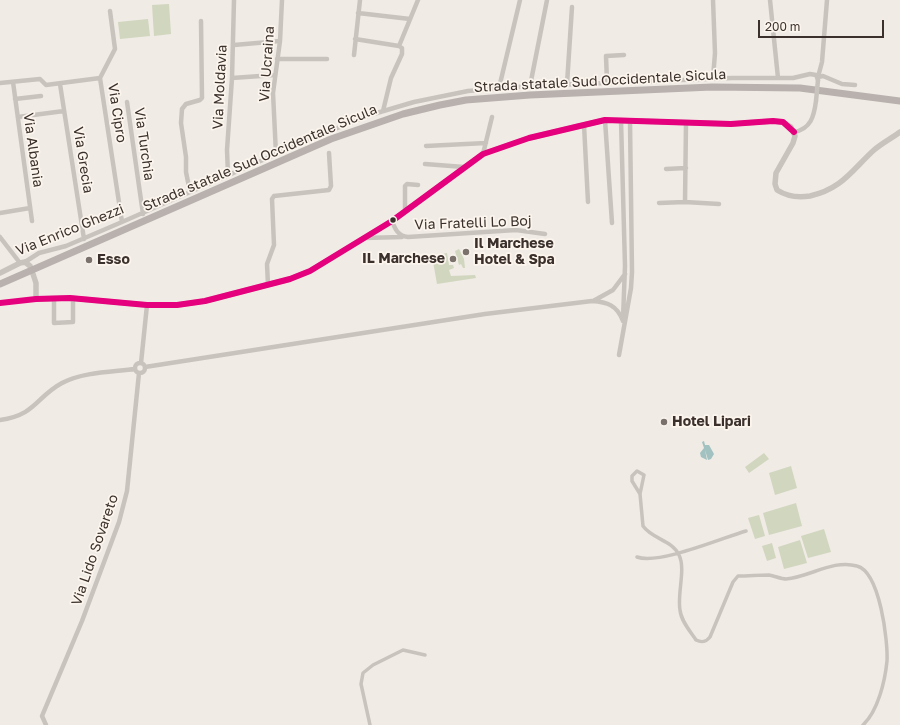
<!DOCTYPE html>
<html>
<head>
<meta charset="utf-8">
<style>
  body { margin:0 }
  #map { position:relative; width:900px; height:725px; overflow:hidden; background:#f0ebe5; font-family:"Golos Text",sans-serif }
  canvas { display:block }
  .scale { position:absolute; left:758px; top:20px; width:126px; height:18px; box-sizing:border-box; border:2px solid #3b302b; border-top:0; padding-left:5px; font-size:12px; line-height:14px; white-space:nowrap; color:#3b302b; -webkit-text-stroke:3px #fbf5ee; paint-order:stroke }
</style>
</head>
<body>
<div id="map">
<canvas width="900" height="725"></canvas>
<div class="scale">200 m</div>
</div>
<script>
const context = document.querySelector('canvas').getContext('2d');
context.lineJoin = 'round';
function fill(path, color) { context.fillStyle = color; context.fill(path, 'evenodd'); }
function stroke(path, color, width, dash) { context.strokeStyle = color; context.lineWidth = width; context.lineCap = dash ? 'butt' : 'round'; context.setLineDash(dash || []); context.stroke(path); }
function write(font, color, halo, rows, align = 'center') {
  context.font = font + ' "Golos Text",sans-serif'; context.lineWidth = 3.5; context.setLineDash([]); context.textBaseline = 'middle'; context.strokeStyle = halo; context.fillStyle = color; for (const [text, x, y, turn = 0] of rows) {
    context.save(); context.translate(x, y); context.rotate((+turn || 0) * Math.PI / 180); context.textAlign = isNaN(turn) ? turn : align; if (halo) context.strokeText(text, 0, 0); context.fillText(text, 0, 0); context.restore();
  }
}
const green = new Path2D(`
  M 169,4 L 171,34 L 154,36 L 152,5 Z
  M 148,19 L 150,36 L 120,39 L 118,22 Z
  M 459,249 L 464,259 L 465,268 L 463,268 L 461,264 L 459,265 L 455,251 Z
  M 447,253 L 449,265 L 453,265 L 454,268 L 449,270 L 451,276 L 475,275 L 476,278 L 437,284 L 432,256 Z
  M 764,453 L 769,459 L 749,473 L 745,467 Z
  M 791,466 L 797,488 L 775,495 L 769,473 Z
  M 796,503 L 802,526 L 769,535 L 763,513 Z
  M 759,515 L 765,536 L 755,539 L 748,518 Z
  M 824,529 L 831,552 L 808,558 L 801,536 Z
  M 800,540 L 807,563 L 784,569 L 778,547 Z
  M 772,543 L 776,558 L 767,561 L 762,546 Z`);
const water = new Path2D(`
  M 704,441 L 705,445 L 709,445 L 714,454 L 711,459 L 708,460 L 705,450 L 707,460 L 701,457 L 700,453 L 704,448 L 702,442 Z`);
const pedestrian = new Path2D(`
  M 640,494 L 632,481 L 632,476 L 637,471 L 644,475 L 640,494 L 643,526 C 652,539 672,540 679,555 C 686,569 677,594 680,610 C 681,621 690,631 696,640 C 702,643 706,642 710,637 L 733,582 L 738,576 C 748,576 759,575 769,575 C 775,576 781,579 786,579 C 810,577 833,559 857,566 C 880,572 888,641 887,661 C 885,681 878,711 863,725
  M 637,557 C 659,565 722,538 746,531
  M 370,725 L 361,684 L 363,673 L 373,665 L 403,650 L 425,655`);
const minor = new Path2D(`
  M 713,0 L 715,53 L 713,78
  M 770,0 L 778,78
  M 827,0 L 822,62 L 818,77 L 823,76 L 842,84 L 855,85
  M 110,11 L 115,49 L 100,78 L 122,222
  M 358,13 L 410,19
  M 355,39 L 399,46 L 402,48 L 402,54 L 391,78 L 383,111
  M 234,45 L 280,41
  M 399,46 L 418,0
  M 354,55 L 360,0
  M 277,59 L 327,59
  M 232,78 L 275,75
  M 13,82 L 32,221
  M 607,82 L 606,56 L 624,55
  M 0,83 L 40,79 L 46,85 L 100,78
  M 60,84 L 84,239
  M 567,84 L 572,7
  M 530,86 L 547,0
  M 499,88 L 520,0
  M 15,99 L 41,96
  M 127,102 L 143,214
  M 18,117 L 64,111
  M 605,120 L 612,223
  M 621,120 L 625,266 L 623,319
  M 686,123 L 685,202 L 719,204
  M 584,125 L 588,202
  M 794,132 C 811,129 814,116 816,101
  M 426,146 L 486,143
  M 276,154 L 273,93 L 280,41 L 282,0
  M 483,154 L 492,117
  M 425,164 L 464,167
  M 666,169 L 686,168
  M 228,175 L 227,150 L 232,78 L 234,0
  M 190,192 L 186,172 L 186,157 L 181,123 L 182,109 L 186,104 L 200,100 L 202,98 L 201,21
  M 659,203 L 685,202
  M 405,210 L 405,186 L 407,184 L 418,185
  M 0,213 L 30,208
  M 392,221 C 395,229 398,236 408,237 L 516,230 L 545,234
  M 0,237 L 20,263
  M 364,238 L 402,237
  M 25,262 L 39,253 L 66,246 L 122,222 L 315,137 L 370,115 L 414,102 L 468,91 L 530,86 L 732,78 L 793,78 L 810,74 L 816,75 L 818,80
  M 268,285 L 267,264 L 274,245 L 272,199 L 274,196 L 329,190 L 331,186 L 329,153
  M 54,299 L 54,323 L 73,322 L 73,298
  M 595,300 L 613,290 L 625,274
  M 0,303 L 36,299
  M 619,355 L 631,288 L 632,272 L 630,121
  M135 368a5 5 0 1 1 10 0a5 5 0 1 1-10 0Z
  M 141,363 L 147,305
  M 145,367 L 485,314 L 592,301 C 607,302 617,305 623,321
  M 0,420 C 36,415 36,397 62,383 C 83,372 112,372 135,369
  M 46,725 L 42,716 L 82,621 L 119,522 L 127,491 L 139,373`);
const tertiary = new Path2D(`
  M 0,273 L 20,263 L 25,262 L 30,266
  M 33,274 L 36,283 L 36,299 L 70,298 L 147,305 L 177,305 L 205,301 L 290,279 L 310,271 L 392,221 L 483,154 L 529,138 L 605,120 L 731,124 L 773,121 L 783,122 L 791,127 L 795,136 L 793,143 L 776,173 L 775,184 L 777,190 C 788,197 798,198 810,196 C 842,189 852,170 874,150 C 882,143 892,138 900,132`);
const primary = new Path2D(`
  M 0,284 L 331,139 L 403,114 L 440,105 L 466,100 L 530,95 L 712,87 L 800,88 L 900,101`);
const minorBridge = new Path2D(`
  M 816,101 L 818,80`);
const bus1 = new Path2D(`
  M 0,303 L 36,299 L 70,298 L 147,305 L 177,305 L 205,301 L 290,279 L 310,271 L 392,221 L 483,154 L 529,138 L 605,120 L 731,124 L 773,121 L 783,122 L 794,132`);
const markers = [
  [393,220,3.5,"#3b302b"],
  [466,252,4,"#7a716c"],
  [453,259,4,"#7a716c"],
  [89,260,4,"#7a716c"],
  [664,422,4,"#7a716c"]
];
const streetNames = [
  ["Via Ucraina",267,64,-86],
  ["Strada statale Sud Occidentale Sicula",600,81,-3],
  ["Via Moldavia",220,87,-87],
  ["Via Cipro",117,113,81],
  ["Via Turchia",144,144,82],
  ["Via Albania",33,150,82],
  ["Strada statale Sud Occidentale Sicula",260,158,-23],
  ["Via Grecia",83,160,81],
  ["Via Fratelli Lo Boj",473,223,-2],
  ["Via Enrico Ghezzi",70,230,-22],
  ["Via Lido Sovareto",95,550,-71]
];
const poiNames = [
  ["Il Marchese",474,244],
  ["Hotel & Spa",474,260],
  ["IL Marchese",445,259,"right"],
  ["Esso",97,260],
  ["Hotel Lipari",672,422]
];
fill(green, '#d1d6bf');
fill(water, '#a1c2c1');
stroke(pedestrian, '#c9c3be', 3.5);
stroke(minor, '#c9c3be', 4.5);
stroke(tertiary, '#c9c3be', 5.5);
stroke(primary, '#b8b1ad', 7);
stroke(minorBridge, '#c9c3be', 4.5);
stroke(bus1, '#e5007d', 6);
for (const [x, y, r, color] of markers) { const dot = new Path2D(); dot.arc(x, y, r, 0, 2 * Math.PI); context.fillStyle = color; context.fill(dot); stroke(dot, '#fbf5ee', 1.5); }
write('14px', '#3b302b', '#fbf5ee', streetNames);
write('bold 14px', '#3b302b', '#fbf5ee', poiNames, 'left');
</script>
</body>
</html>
